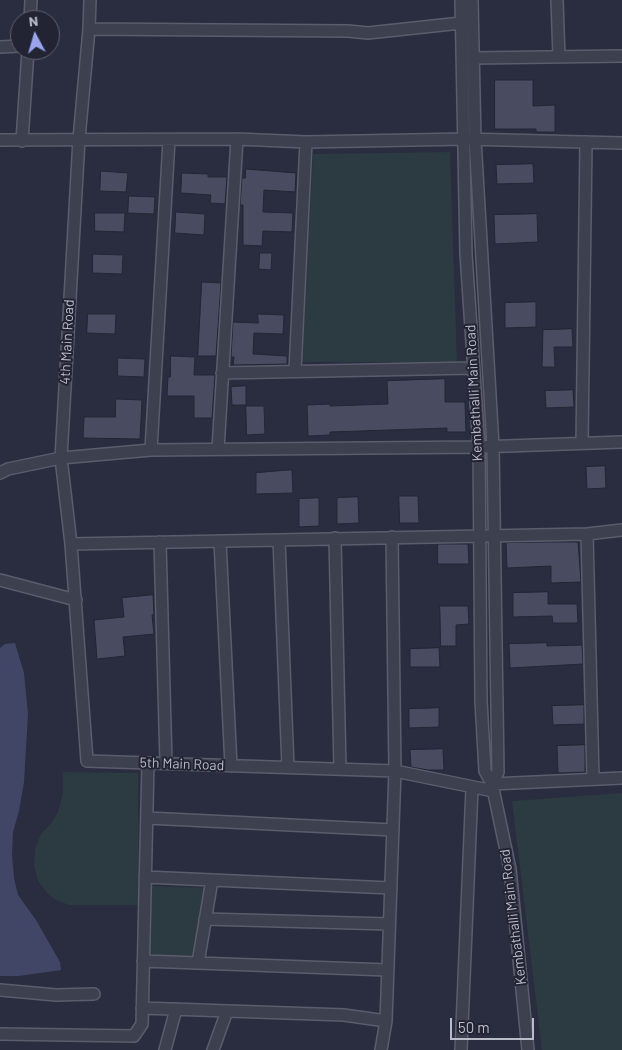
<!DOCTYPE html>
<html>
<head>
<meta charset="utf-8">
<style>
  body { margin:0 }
  #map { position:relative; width:622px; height:1050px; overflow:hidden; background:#292d3f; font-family:Barlow,sans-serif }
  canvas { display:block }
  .north { position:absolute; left:10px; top:10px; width:50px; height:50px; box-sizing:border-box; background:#222434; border:1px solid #5e6070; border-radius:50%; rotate:354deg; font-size:14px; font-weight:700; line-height:20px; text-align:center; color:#b9bbc9 }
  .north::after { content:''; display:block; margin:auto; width:18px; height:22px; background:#9aa5ed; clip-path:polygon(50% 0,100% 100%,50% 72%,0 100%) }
  .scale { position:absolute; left:450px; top:1018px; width:84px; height:22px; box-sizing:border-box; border:2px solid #b9bbc9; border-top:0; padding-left:6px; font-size:15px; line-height:18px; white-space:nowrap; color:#b9bbc9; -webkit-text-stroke:4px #222434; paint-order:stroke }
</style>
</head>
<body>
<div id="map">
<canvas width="622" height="1050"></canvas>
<div class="north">N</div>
<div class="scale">50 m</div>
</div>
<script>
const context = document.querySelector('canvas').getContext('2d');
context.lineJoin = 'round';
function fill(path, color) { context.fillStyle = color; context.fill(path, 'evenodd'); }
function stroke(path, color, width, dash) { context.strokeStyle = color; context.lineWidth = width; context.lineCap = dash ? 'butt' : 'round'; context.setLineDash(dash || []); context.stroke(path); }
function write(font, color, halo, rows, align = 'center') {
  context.font = font + ' Barlow,sans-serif'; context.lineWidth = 4; context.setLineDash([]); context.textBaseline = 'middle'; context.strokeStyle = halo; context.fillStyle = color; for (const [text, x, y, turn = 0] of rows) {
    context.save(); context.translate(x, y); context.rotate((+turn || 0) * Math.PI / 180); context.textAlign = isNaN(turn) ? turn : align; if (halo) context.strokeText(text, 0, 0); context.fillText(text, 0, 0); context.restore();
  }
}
const green = new Path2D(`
  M 450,152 L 457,362 L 302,362 L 313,154 Z
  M 63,772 L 138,773 L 139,905 L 69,905 L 54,899 L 48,894 L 38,881 L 34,865 L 35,849 L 41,834 L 52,822 L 58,812 L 63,792 Z
  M 622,793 L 622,1050 L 542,1050 L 512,801 Z
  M 151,886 L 209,888 L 194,959 L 149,957 Z`);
const water = new Path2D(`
  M 15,643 L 24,673 L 28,714 L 24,782 L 19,811 L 13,832 L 12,855 L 14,878 L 18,895 L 36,920 L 60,962 L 61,970 L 19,976 L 0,976 L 0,648 L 5,644 Z`);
const building = new Path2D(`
  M 495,80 L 533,80 L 533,106 L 555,105 L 555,132 L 536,132 L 536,129 L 495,129 Z
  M 533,164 L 534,183 L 497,184 L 496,165 Z
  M 246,169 L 296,173 L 295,192 L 264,190 L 263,212 L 293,213 L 292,232 L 263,231 L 262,246 L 243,245 L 243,205 L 240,205 L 242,178 L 245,178 Z
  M 101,171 L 128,173 L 126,192 L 100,191 Z
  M 182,173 L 208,174 L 208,177 L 227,177 L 225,204 L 210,203 L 211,195 L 181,193 Z
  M 129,196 L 155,197 L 154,214 L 128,213 Z
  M 176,212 L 205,214 L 204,235 L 175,233 Z
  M 95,213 L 125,213 L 124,232 L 95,231 Z
  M 537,214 L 538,242 L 495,244 L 494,215 Z
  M 260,253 L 272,253 L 271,270 L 259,269 Z
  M 93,254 L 123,255 L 122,274 L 93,273 Z
  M 202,282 L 221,283 L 216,356 L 198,356 Z
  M 536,302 L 536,327 L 505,328 L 505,303 Z
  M 88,314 L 116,314 L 115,334 L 87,333 Z
  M 258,314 L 284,315 L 283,334 L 254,333 L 253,354 L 287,356 L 287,364 L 233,365 L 234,357 L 231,357 L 233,322 L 258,323 Z
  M 572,329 L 573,347 L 554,347 L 555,367 L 542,367 L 543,330 Z
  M 171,356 L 195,357 L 194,375 L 215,375 L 212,418 L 194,418 L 194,396 L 167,396 L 168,377 L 170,377 Z
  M 118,358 L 145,359 L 144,377 L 118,376 Z
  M 445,379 L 445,402 L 465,402 L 466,432 L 447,432 L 447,428 L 330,432 L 330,435 L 308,436 L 307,405 L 330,404 L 330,406 L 388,404 L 387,381 Z
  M 246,386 L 246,405 L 232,405 L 231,387 Z
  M 573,390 L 574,407 L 546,408 L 545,391 Z
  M 116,399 L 142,400 L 140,439 L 83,438 L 84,417 L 115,417 Z
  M 246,406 L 264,406 L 265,434 L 247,435 Z
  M 605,466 L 606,488 L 587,489 L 586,467 Z
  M 292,470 L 293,493 L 256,494 L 256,473 Z
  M 399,496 L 418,496 L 419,523 L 400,523 Z
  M 358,497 L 359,523 L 337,524 L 337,498 Z
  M 319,498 L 319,526 L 299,527 L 299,499 Z
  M 545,542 L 578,542 L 581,582 L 551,583 L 551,566 L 507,568 L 506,543 Z
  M 438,544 L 468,544 L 469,564 L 438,564 Z
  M 548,592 L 548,604 L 577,604 L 578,623 L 553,623 L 552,616 L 513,617 L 513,593 Z
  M 153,595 L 154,615 L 152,615 L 154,634 L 123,637 L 125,656 L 97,659 L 94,620 L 124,617 L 122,598 Z
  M 440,606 L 468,606 L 469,624 L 456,625 L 456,646 L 441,646 Z
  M 547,643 L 547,646 L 582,645 L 583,664 L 510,668 L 509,644 Z
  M 439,648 L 440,667 L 410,667 L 410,649 Z
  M 584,705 L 584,724 L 553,725 L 552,706 Z
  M 439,708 L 439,727 L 409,728 L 409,709 Z
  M 585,745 L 585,772 L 558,773 L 557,746 Z
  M 443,749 L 444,770 L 428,770 L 411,767 L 410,750 Z`);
const minor = new Path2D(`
  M 90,0 L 89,29 L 79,139 L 61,458 L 71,544 L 87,761 L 395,771 L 493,791
  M 461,0 L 466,254 L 479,447 L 481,701 L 485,771 L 492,784 L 510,869 L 528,1050
  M 472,0 L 475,139 L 493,446 L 498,772 L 492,784
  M 557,0 L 559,57
  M 30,20 L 31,0
  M 89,29 L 348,31 L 368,33 L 461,23
  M 0,47 L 20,46
  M 474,58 L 622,56
  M 0,140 L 237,139 L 306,142 L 465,139 L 622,143
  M 22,141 L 28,50
  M 295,371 L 306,142
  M 222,373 L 473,368
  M 582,443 L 586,142
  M 218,449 L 237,139
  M 151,450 L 169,140
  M 0,473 L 8,469 L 61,458 L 151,450 L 479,447 L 622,442
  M 587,534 L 593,778
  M 335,538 L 340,769
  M 279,540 L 288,767
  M 220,541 L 231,766
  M 160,542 L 166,763
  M 71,544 L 587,534 L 622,530
  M 0,580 L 76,600
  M 492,784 L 622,778
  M 147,818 L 393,830
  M 145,877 L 391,888
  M 205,919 L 389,924
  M 143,961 L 388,970
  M 198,963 L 212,880
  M 0,990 L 56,995 L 94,994
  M 142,1008 L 344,1015 L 386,1021
  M 0,1034 L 134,1036 L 142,1024 L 148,763
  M 165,1050 L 176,1009
  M 213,1050 L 227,1011
  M 381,1050 L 386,1021 L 395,771 L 392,537
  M 461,1050 L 472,788`);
const streetNames = [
  ["4th Main Road",67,342,-87],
  ["Kembathalli Main Road",474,393,-93],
  ["5th Main Road",182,764,2],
  ["Kembathalli Main Road",513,917,-97]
];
fill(green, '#2c3a41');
fill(water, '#414666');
fill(building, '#494c60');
stroke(building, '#242636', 1);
stroke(minor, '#5b5d6c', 14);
stroke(minor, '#3d404f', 11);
write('14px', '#b9bbc9', '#222434', streetNames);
</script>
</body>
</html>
